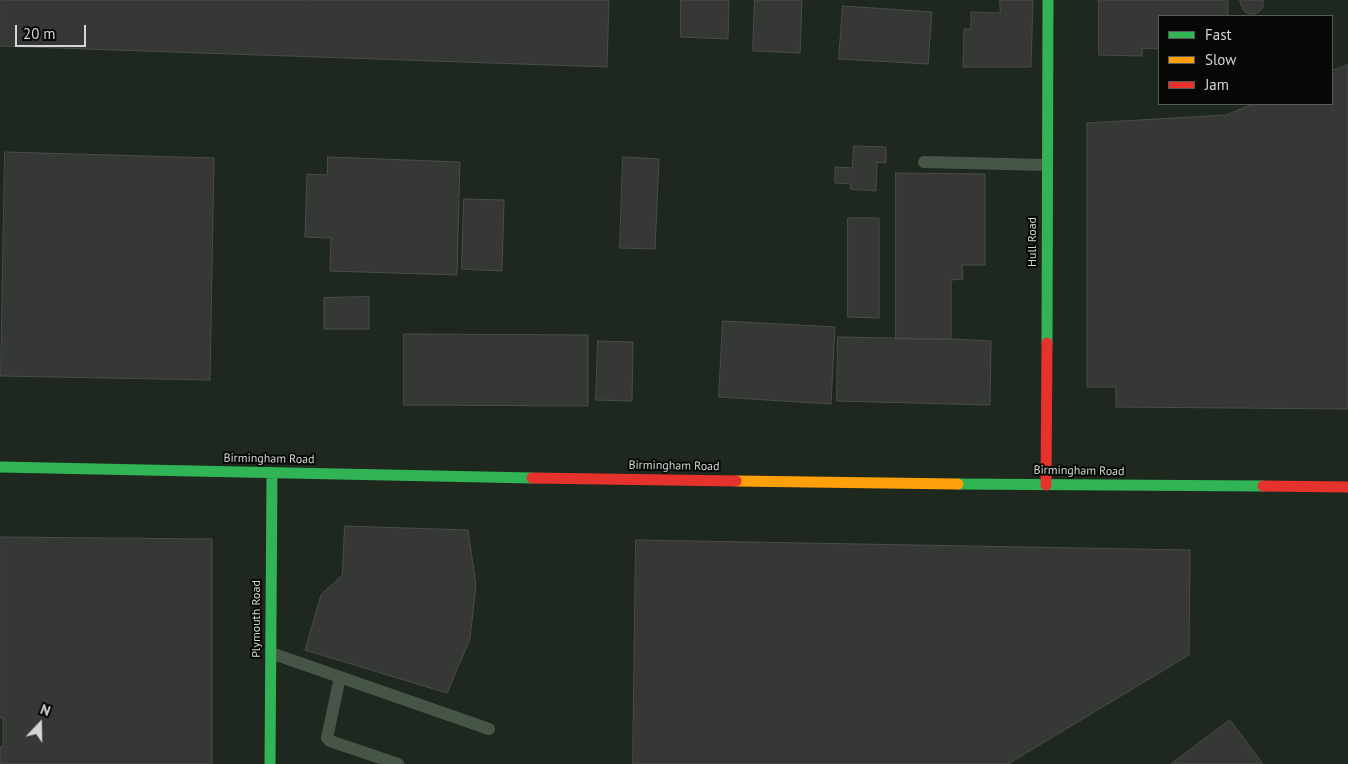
<!DOCTYPE html>
<html>
<head>
<meta charset="utf-8">
<style>
  body { margin:0 }
  #map { position:relative; width:1348px; height:764px; overflow:hidden; background:#1b1e1b; font-family:"PT Sans",sans-serif }
  canvas { display:block }
  .legend { position:absolute; left:1158px; top:15px; width:175px; height:90px; box-sizing:border-box; background:#060806; border:1px solid #585a58; margin:0; padding:6px 9px; list-style:none; font-size:15px; color:#d3d6d3 }
  .legend li { display:flex; align-items:center; gap:10px; height:25px }
  .legend b { width:25px; border:1px solid #585a58 }
  .north { position:absolute; left:15px; top:699px; width:50px; height:50px; -webkit-text-stroke:4px #060806; paint-order:stroke; rotate:21deg; font-size:14px; font-weight:700; line-height:20px; text-align:center; color:#d3d6d3 }
  .north::after { content:''; display:block; margin:auto; width:18px; height:22px; background:#d3d6d3; clip-path:polygon(50% 0,100% 100%,50% 72%,0 100%) }
  .scale { position:absolute; left:15px; top:25px; width:71px; height:22px; box-sizing:border-box; border:2px solid #d3d6d3; border-top:0; padding-left:6px; font-size:15px; line-height:18px; white-space:nowrap; color:#d3d6d3; -webkit-text-stroke:4px #060806; paint-order:stroke }
</style>
</head>
<body>
<div id="map">
<canvas width="1348" height="764"></canvas>
<ul class="legend">
<li><b style="height:6px;background:#30b455"></b>Fast</li>
<li><b style="height:6px;background:#ff9f0a"></b>Slow</li>
<li><b style="height:6px;background:#e5322d"></b>Jam</li>
</ul>
<div class="north">N</div>
<div class="scale">20 m</div>
</div>
<script>
const context = document.querySelector('canvas').getContext('2d');
context.lineJoin = 'round';
function fill(path, color) { context.fillStyle = color; context.fill(path, 'evenodd'); }
function stroke(path, color, width, dash) { context.strokeStyle = color; context.lineWidth = width; context.lineCap = dash ? 'butt' : 'round'; context.setLineDash(dash || []); context.stroke(path); }
function write(font, color, halo, rows, align = 'center') {
  context.font = font + ' "PT Sans",sans-serif'; context.lineWidth = 4; context.setLineDash([]); context.textBaseline = 'middle'; context.strokeStyle = halo; context.fillStyle = color; for (const [text, x, y, turn = 0] of rows) {
    context.save(); context.translate(x, y); context.rotate((+turn || 0) * Math.PI / 180); context.textAlign = isNaN(turn) ? turn : align; if (halo) context.strokeText(text, 0, 0); context.fillText(text, 0, 0); context.restore();
  }
}
const built = new Path2D(`
  M 0,0 L 1348,0 L 1348,764 L 0,764 ZM 1159,16 L 1332,16 L 1332,104 L 1159,104 Z`);
const building = new Path2D(`
  M 0,0 L 609,0 L 607,67 L 0,46 Z
  M 681,0 L 729,0 L 728,39 L 681,37 Z
  M 755,0 L 802,0 L 800,53 L 753,51 Z
  M 1000,0 L 1033,0 L 1031,67 L 963,67 L 964,29 L 971,29 L 971,12 L 1000,13 Z
  M 1099,0 L 1228,0 L 1228,16 L 1159,16 L 1159,49 L 1142,48 L 1142,56 L 1099,55 Z
  M 1240,0 L 1263,0 L 1263,7 L 1260,11 L 1255,14 L 1250,14 L 1245,12 L 1242,8 Z
  M 843,6 L 932,12 L 928,64 L 839,59 Z
  M 1348,65 L 1348,409 L 1116,407 L 1116,387 L 1087,387 L 1087,123 L 1226,115 L 1253,104 L 1332,104 L 1332,71 Z
  M 854,146 L 886,147 L 886,163 L 877,162 L 876,191 L 850,189 L 851,184 L 835,183 L 835,167 L 852,168 Z
  M 5,152 L 214,158 L 210,380 L 1,376 Z
  M 328,157 L 460,162 L 457,275 L 330,271 L 331,238 L 305,237 L 307,174 L 327,175 Z
  M 623,157 L 659,159 L 655,249 L 620,248 Z
  M 896,173 L 985,174 L 985,265 L 962,265 L 963,279 L 951,280 L 951,339 L 896,339 Z
  M 464,199 L 504,200 L 502,271 L 462,269 Z
  M 848,218 L 879,218 L 879,318 L 848,317 Z
  M 369,297 L 369,329 L 324,329 L 324,298 Z
  M 723,321 L 835,327 L 831,404 L 719,397 Z
  M 404,334 L 588,335 L 588,406 L 404,405 Z
  M 838,337 L 951,339 L 991,341 L 990,405 L 837,401 Z
  M 598,341 L 633,342 L 632,401 L 596,400 Z
  M 345,526 L 468,530 L 476,585 L 470,639 L 447,693 L 305,650 L 321,595 L 342,575 Z
  M 0,537 L 212,539 L 212,764 L 0,764 L 0,747 L 3,747 L 3,718 L 0,718 Z
  M 636,540 L 1190,550 L 1189,655 L 1008,764 L 633,764 Z
  M 1230,720 L 1263,764 L 1171,764 Z`);
const lane = new Path2D(`
  M 924,162 L 1047,165
  M 271,653 L 489,729
  M 340,677 L 327,738 L 330,741 L 398,764`);
const fast = new Path2D(`
  M 1047,343 L 1048,0
  M 0,467 L 532,478
  M 958,484 L 1263,486
  M 270,764 L 272,473`);
const slow = new Path2D(`
  M 736,481 L 958,484`);
const jam = new Path2D(`
  M 532,478 L 736,481
  M 1046,485 L 1047,343
  M 1263,486 L 1348,487`);
const streetNames = [
  ["Hull Road",1033,242,-90],
  ["Birmingham Road",269,459,1],
  ["Birmingham Road",674,466,1],
  ["Birmingham Road",1079,471,1],
  ["Plymouth Road",257,619,-90]
];
fill(built, '#1e281e');
fill(building, '#353835');
stroke(building, '#4a4c4a', 1);
stroke(lane, '#475548', 12);
stroke(fast, '#30b455', 11);
stroke(slow, '#ff9f0a', 11);
stroke(jam, '#e5322d', 11);
write('12px', '#d3d6d3', '#060806', streetNames);
</script>
</body>
</html>
